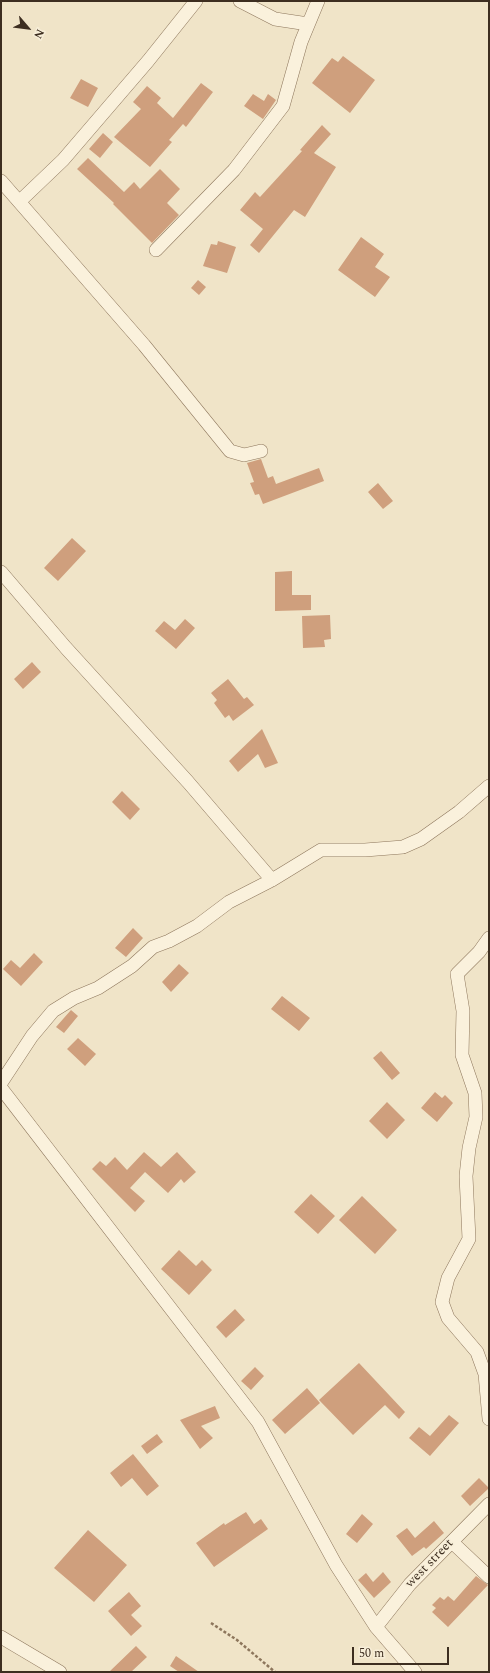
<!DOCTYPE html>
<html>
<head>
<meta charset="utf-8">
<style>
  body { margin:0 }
  #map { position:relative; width:490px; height:1673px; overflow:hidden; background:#f0e4c8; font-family:Spectral,serif }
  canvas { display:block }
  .frame { position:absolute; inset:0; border:2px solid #3d2e20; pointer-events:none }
  .north { position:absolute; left:8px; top:8px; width:40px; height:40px; -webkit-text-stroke:3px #f7eed8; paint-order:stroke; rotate:118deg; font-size:11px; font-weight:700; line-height:16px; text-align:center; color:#3d2e20 }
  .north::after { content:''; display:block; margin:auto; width:14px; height:18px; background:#3d2e20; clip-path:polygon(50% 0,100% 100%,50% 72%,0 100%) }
  .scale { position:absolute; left:352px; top:1647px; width:97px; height:18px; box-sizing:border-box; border:2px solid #3d2e20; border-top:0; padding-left:5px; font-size:12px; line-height:14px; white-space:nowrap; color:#3d2e20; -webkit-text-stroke:3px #f7eed8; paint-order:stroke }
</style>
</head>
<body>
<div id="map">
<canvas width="490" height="1673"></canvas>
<div class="frame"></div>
<div class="north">N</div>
<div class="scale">50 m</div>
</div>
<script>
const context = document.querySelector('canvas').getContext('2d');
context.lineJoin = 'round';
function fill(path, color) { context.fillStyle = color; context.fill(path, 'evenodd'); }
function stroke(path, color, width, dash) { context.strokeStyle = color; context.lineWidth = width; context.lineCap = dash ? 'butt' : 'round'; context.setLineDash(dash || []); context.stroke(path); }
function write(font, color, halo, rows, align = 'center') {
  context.font = font + ' Spectral,serif'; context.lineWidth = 3; context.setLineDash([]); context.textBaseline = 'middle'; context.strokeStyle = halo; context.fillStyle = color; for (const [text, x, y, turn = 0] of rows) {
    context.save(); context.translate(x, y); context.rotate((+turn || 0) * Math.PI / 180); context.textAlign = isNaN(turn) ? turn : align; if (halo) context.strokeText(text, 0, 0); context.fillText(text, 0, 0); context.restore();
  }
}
const building = new Path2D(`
  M 343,56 L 375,80 L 350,113 L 312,83 L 332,58 L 338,62 Z
  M 81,79 L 98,88 L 88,107 L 70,98 Z
  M 201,83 L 213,92 L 186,127 L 183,124 L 169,140 L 172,142 L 150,167 L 114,137 L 141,109 L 133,102 L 147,86 L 161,98 L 157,103 L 173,118 Z
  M 253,94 L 264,101 L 268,94 L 276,100 L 263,119 L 244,106 Z
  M 322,125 L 331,134 L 314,153 L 336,167 L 305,217 L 294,210 L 259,253 L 250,245 L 263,229 L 240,210 L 255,192 L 260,197 L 302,151 L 300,150 Z
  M 103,133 L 113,142 L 100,158 L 89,149 Z
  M 88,158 L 124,192 L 134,182 L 140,189 L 160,169 L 180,189 L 167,203 L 179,215 L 152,243 L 113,204 L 114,203 L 77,169 Z
  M 361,237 L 384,254 L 375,267 L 390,277 L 375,297 L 338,270 Z
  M 218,241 L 236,247 L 227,273 L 203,266 L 211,244 L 217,245 Z
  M 198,280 L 206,287 L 199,295 L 191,288 Z
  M 261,459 L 268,478 L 273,476 L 276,484 L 319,468 L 324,481 L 263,504 L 259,494 L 255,495 L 250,483 L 254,482 L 247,463 Z
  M 378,483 L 393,501 L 383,509 L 368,492 Z
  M 72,538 L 86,551 L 58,581 L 44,568 Z
  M 292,571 L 292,595 L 311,595 L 311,610 L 275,611 L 275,572 Z
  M 330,615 L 331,639 L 324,640 L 325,647 L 303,648 L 302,616 Z
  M 185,619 L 195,628 L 176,649 L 155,631 L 164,621 L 175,630 Z
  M 32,662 L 41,672 L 23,689 L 14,679 Z
  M 228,679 L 244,699 L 247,697 L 254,705 L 233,721 L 229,715 L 225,718 L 214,703 L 217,700 L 211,693 Z
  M 262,729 L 278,763 L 265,768 L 258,754 L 238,772 L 229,761 Z
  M 122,791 L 140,809 L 130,820 L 112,802 Z
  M 133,928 L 143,938 L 126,957 L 115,948 Z
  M 34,953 L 43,962 L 21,986 L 3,969 L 11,960 L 20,968 Z
  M 179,964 L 189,973 L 171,992 L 162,982 Z
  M 282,996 L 310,1018 L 299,1031 L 271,1009 Z
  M 71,1010 L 78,1016 L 64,1033 L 56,1027 Z
  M 78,1038 L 96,1054 L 85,1066 L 67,1049 Z
  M 381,1051 L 400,1073 L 392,1080 L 373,1058 Z
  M 435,1092 L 442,1098 L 445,1095 L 453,1103 L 437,1122 L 421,1108 Z
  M 387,1102 L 405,1120 L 387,1139 L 369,1121 Z
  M 144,1152 L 161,1167 L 177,1152 L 196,1172 L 184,1183 L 181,1179 L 168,1193 L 145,1172 L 130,1188 L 145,1201 L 135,1212 L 92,1169 L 100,1161 L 106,1166 L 115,1157 L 127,1170 Z
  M 311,1194 L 335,1216 L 318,1234 L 294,1212 Z
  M 362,1196 L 397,1230 L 375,1254 L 339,1220 Z
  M 179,1250 L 196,1266 L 202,1260 L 212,1270 L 189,1295 L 161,1269 Z
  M 235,1309 L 245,1320 L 226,1338 L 216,1327 Z
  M 359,1363 L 405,1412 L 399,1419 L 385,1405 L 353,1435 L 319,1400 Z
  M 255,1367 L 264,1376 L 251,1390 L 241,1381 Z
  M 307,1388 L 320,1403 L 285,1434 L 272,1420 Z
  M 215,1406 L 220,1418 L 201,1426 L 213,1438 L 200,1449 L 180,1420 Z
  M 449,1415 L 459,1423 L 430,1456 L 409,1438 L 419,1427 L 430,1436 Z
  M 157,1434 L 163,1442 L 147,1454 L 141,1446 Z
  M 133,1454 L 159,1486 L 147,1496 L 132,1478 L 121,1487 L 110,1473 Z
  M 479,1478 L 489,1488 L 470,1506 L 461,1496 Z
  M 246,1512 L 254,1524 L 261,1519 L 268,1529 L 214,1567 L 196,1543 L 224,1523 L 225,1525 Z
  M 362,1514 L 373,1524 L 357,1543 L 346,1534 Z
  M 434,1521 L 444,1533 L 426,1549 L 424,1547 L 412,1556 L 396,1536 L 407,1528 L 415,1538 Z
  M 88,1530 L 127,1565 L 94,1602 L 54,1568 Z
  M 383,1572 L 391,1582 L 374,1598 L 358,1580 L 366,1573 L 373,1582 Z
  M 476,1576 L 488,1585 L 448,1627 L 432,1612 L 436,1608 L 432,1605 L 440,1597 L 444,1600 L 448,1596 L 454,1601 Z
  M 129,1592 L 141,1606 L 131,1615 L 142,1626 L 131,1636 L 108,1611 Z
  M 136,1646 L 147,1657 L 131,1672 L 109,1672 Z
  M 176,1656 L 199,1672 L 179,1672 L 170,1666 Z`);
const path = new Path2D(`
  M 211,1623 L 237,1640 L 275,1672`);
const minor = new Path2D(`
  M 240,1 L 275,19 L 308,24
  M 1,181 L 144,345 L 230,451 L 244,455 L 261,451
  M 20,201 L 63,160 L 148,61 L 196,1
  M 156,250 L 234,170 L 283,106 L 301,42 L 318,1
  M 1,572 L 66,648 L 188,782 L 272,880
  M 489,938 L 479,952 L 457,974 L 463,1011 L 462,1055 L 475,1093 L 476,1117 L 469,1148 L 466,1176 L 469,1239 L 448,1278 L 442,1302 L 448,1318 L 477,1352 L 485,1374 L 489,1419
  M 1,1083 L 32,1036 L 53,1011 L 74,998 L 98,988 L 132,966 L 153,947 L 169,941 L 197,926 L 229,902 L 272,880 L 321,850 L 365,850 L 403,847 L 421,839 L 459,812 L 489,786
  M 1,1088 L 258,1422 L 336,1565 L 376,1627 L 415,1672
  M 452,1542 L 489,1577
  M 376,1627 L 410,1584 L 489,1504
  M 1,1637 L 60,1672`);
const streetNames = [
  ["west street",430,1564,-46]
];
fill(building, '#cf9f7d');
stroke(minor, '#8d765c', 14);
stroke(path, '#8d765c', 2.5, [3, 2]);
stroke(minor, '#faf1dc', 13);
write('13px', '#3d2e20', '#f7eed8', streetNames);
</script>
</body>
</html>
